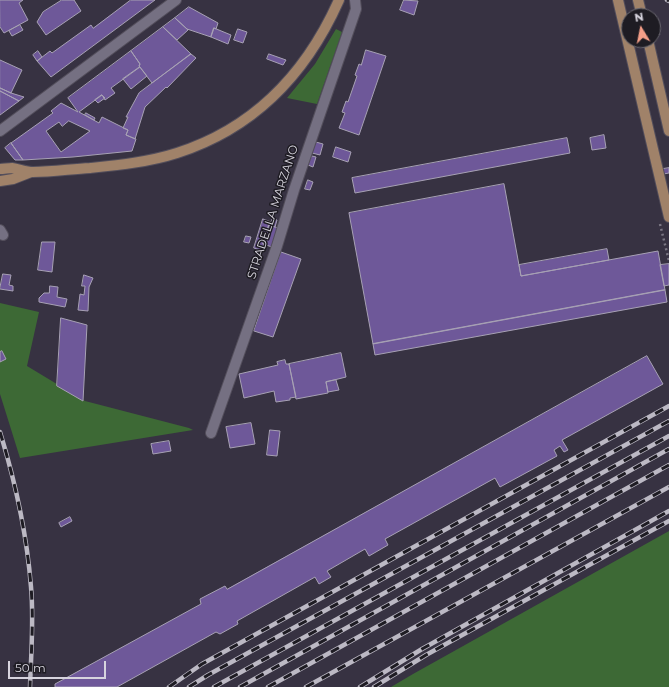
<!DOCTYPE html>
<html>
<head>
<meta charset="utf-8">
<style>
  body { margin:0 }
  #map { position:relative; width:669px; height:687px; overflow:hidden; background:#373242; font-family:Montserrat,sans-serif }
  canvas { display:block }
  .north { position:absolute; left:621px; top:8px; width:40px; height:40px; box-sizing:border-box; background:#1e1c23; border:1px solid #68666e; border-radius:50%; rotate:350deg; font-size:11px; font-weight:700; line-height:16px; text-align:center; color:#d7d4de }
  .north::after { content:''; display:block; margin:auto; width:14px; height:18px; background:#f49e88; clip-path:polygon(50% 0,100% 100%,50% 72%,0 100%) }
  .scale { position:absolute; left:8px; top:661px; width:98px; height:18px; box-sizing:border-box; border:2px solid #d7d4de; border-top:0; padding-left:5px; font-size:12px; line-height:14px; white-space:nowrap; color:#d7d4de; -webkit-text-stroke:3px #1e1c23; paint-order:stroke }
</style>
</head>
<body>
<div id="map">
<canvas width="669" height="687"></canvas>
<div class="north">N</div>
<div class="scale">50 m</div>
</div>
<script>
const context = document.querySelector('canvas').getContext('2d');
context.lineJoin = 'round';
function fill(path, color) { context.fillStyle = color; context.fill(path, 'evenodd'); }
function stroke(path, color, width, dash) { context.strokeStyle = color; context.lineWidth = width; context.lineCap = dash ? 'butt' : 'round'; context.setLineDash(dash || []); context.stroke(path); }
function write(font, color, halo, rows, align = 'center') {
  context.font = font + ' Montserrat,sans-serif'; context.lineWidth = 3; context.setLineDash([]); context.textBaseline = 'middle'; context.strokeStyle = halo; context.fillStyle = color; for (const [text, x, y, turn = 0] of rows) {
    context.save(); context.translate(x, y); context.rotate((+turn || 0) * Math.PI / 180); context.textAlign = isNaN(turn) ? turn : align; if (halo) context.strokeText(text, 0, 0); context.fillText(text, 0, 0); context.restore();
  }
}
const green = new Path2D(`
  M 336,29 L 342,32 L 317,104 L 287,98 L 315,64 Z
  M 0,303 L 39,312 L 27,366 L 85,401 L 189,428 L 193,430 L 20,458 L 0,394 Z
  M 669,531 L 669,687 L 391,687 L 413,674 Z`);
const building = new Path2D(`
  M 0,0 L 23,0 L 19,3 L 28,20 L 4,33 L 0,27 Z
  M 62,0 L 74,0 L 81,11 L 46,35 L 37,22 L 43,12 Z
  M 131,0 L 155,0 L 51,77 L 37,61 L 50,51 L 52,53 L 91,25 L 93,28 Z
  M 404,0 L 418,1 L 414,15 L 400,10 Z
  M 189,7 L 218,23 L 216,29 L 214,28 L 211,37 L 187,29 L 175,18 Z
  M 175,18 L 188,30 L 177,40 L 163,27 Z
  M 20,25 L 23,30 L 12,36 L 9,31 Z
  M 163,27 L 191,54 L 152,83 L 139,66 L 140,64 L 131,51 Z
  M 214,28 L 231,35 L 228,44 L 211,37 Z
  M 238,29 L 247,32 L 243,43 L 234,40 Z
  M 366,50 L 386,56 L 359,135 L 339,128 L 345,113 L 342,112 L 346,101 L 348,102 L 357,76 L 355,75 L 359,64 L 361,65 Z
  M 38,51 L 42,57 L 37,61 L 33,55 Z
  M 131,51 L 140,64 L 139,66 L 140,67 L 111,88 L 115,93 L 105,100 L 102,95 L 79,112 L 99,123 L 102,117 L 128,130 L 126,135 L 136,139 L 132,151 L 73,157 L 23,160 L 11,143 L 53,113 L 51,111 L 61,103 L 78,112 L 68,98 ZM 69,121 L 90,131 L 61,152 L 46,131 L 59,122 L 62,126 Z
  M 191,54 L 196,58 L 167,88 L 166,87 L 145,107 L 135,139 L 126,135 L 128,130 L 123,128 L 128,117 L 126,117 L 139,93 Z
  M 269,54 L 286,60 L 283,65 L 267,59 Z
  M 0,60 L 22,70 L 11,93 L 0,88 Z
  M 140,67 L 147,76 L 131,89 L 123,79 Z
  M 0,88 L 11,93 L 24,97 L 19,101 L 0,91 Z
  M 0,91 L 19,101 L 0,115 Z
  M 102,95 L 105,98 L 98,103 L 95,100 Z
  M 86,113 L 95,118 L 94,120 L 85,115 Z
  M 604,135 L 606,148 L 592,150 L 590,138 Z
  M 567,138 L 570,153 L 355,193 L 352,178 Z
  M 316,142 L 323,144 L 320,155 L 312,153 Z
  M 11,143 L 23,160 L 15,160 L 5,148 Z
  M 336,147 L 351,152 L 348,162 L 333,157 Z
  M 312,156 L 316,157 L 313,167 L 308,165 Z
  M 669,168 L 669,173 L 658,175 L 657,170 Z
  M 308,180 L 313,182 L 310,190 L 305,189 Z
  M 504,184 L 521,276 L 658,251 L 665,290 L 373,344 L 349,213 Z
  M 263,219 L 271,222 L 272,219 L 277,220 L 275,227 L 269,225 L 263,244 L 264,244 L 262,251 L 254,248 Z
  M 269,225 L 278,228 L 272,247 L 263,244 Z
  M 246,236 L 251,237 L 249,243 L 244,242 Z
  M 42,242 L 55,242 L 52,272 L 38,270 Z
  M 607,249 L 609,260 L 521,276 L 519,265 Z
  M 281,252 L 301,259 L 273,337 L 254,331 Z
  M 669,264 L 669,285 L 664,286 L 660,265 Z
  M 3,274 L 11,275 L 9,285 L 13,286 L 13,291 L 0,289 Z
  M 84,275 L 93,278 L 89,287 L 88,311 L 78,310 L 80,294 L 84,295 L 85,286 L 82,286 Z
  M 50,286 L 58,287 L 57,297 L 67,299 L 65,307 L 39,302 L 39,298 L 44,293 L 49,293 Z
  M 665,290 L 667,302 L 375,355 L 373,344 Z
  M 61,318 L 87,325 L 83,401 L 57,386 Z
  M 2,351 L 6,359 L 0,362 L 0,352 Z
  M 341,353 L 346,377 L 326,382 L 328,393 L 296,399 L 289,364 Z
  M 647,356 L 663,384 L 562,440 L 568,450 L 564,452 L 560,446 L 554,450 L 557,456 L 500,487 L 495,478 L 385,539 L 388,545 L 369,556 L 365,549 L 327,571 L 331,577 L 319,584 L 315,577 L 237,621 L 238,624 L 220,634 L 216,632 L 117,687 L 55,687 L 55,684 L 201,604 L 200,599 L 225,586 L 227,589 Z
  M 285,360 L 286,364 L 289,364 L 296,397 L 290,398 L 290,400 L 276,402 L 274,391 L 244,398 L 239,374 L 278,365 L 277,362 Z
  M 336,380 L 339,390 L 328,392 L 326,382 Z
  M 251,423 L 255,444 L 230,448 L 226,427 Z
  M 270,430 L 280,431 L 277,456 L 267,455 Z
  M 169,441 L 171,451 L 153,454 L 151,444 Z
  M 70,517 L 72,521 L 61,527 L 59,523 Z`);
const path = new Path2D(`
  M 654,15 L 659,35
  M 660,224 L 669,261`);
const minor = new Path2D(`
  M 0,131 L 176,0
  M 0,230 L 3,235
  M 211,433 L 277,246 L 294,190 L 356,9 L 355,0`);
const major = new Path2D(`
  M 618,0 L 669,217
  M 638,0 L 642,16
  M 648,40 L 669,131
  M 0,169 C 4,169 8,168 12,168 C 19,169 26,172 33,172 C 52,172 71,169 90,168 C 119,165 149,162 177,153 C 255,128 306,74 339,0
  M 0,181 L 13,179 L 31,172`);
const rail = new Path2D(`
  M 667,0 L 669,1
  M 0,432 C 15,481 27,536 31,587 C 34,620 31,654 30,687
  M 169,687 L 202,664 L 669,406
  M 189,687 L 208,675 L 669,421
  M 214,687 L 669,436
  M 240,687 L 669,449
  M 268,687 L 669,465
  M 306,687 L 669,487
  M 360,687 L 422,649 L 669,511
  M 374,687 L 426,655 L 669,521`);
const streetNames = [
  ["STRADELLA MARZANO",273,212,-72]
];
fill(green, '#3d6935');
fill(building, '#6e5899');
stroke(building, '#a7a1b4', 1);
stroke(minor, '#534e5b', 12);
stroke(major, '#534e5b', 12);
stroke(path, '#7b7784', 2.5, [2, 3]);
stroke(minor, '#757082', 10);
stroke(major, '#a08269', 10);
stroke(rail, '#bcb9c4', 4.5);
stroke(rail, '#1e1c23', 3, [9]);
write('12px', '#d7d4de', '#1e1c23', streetNames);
</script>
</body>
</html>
